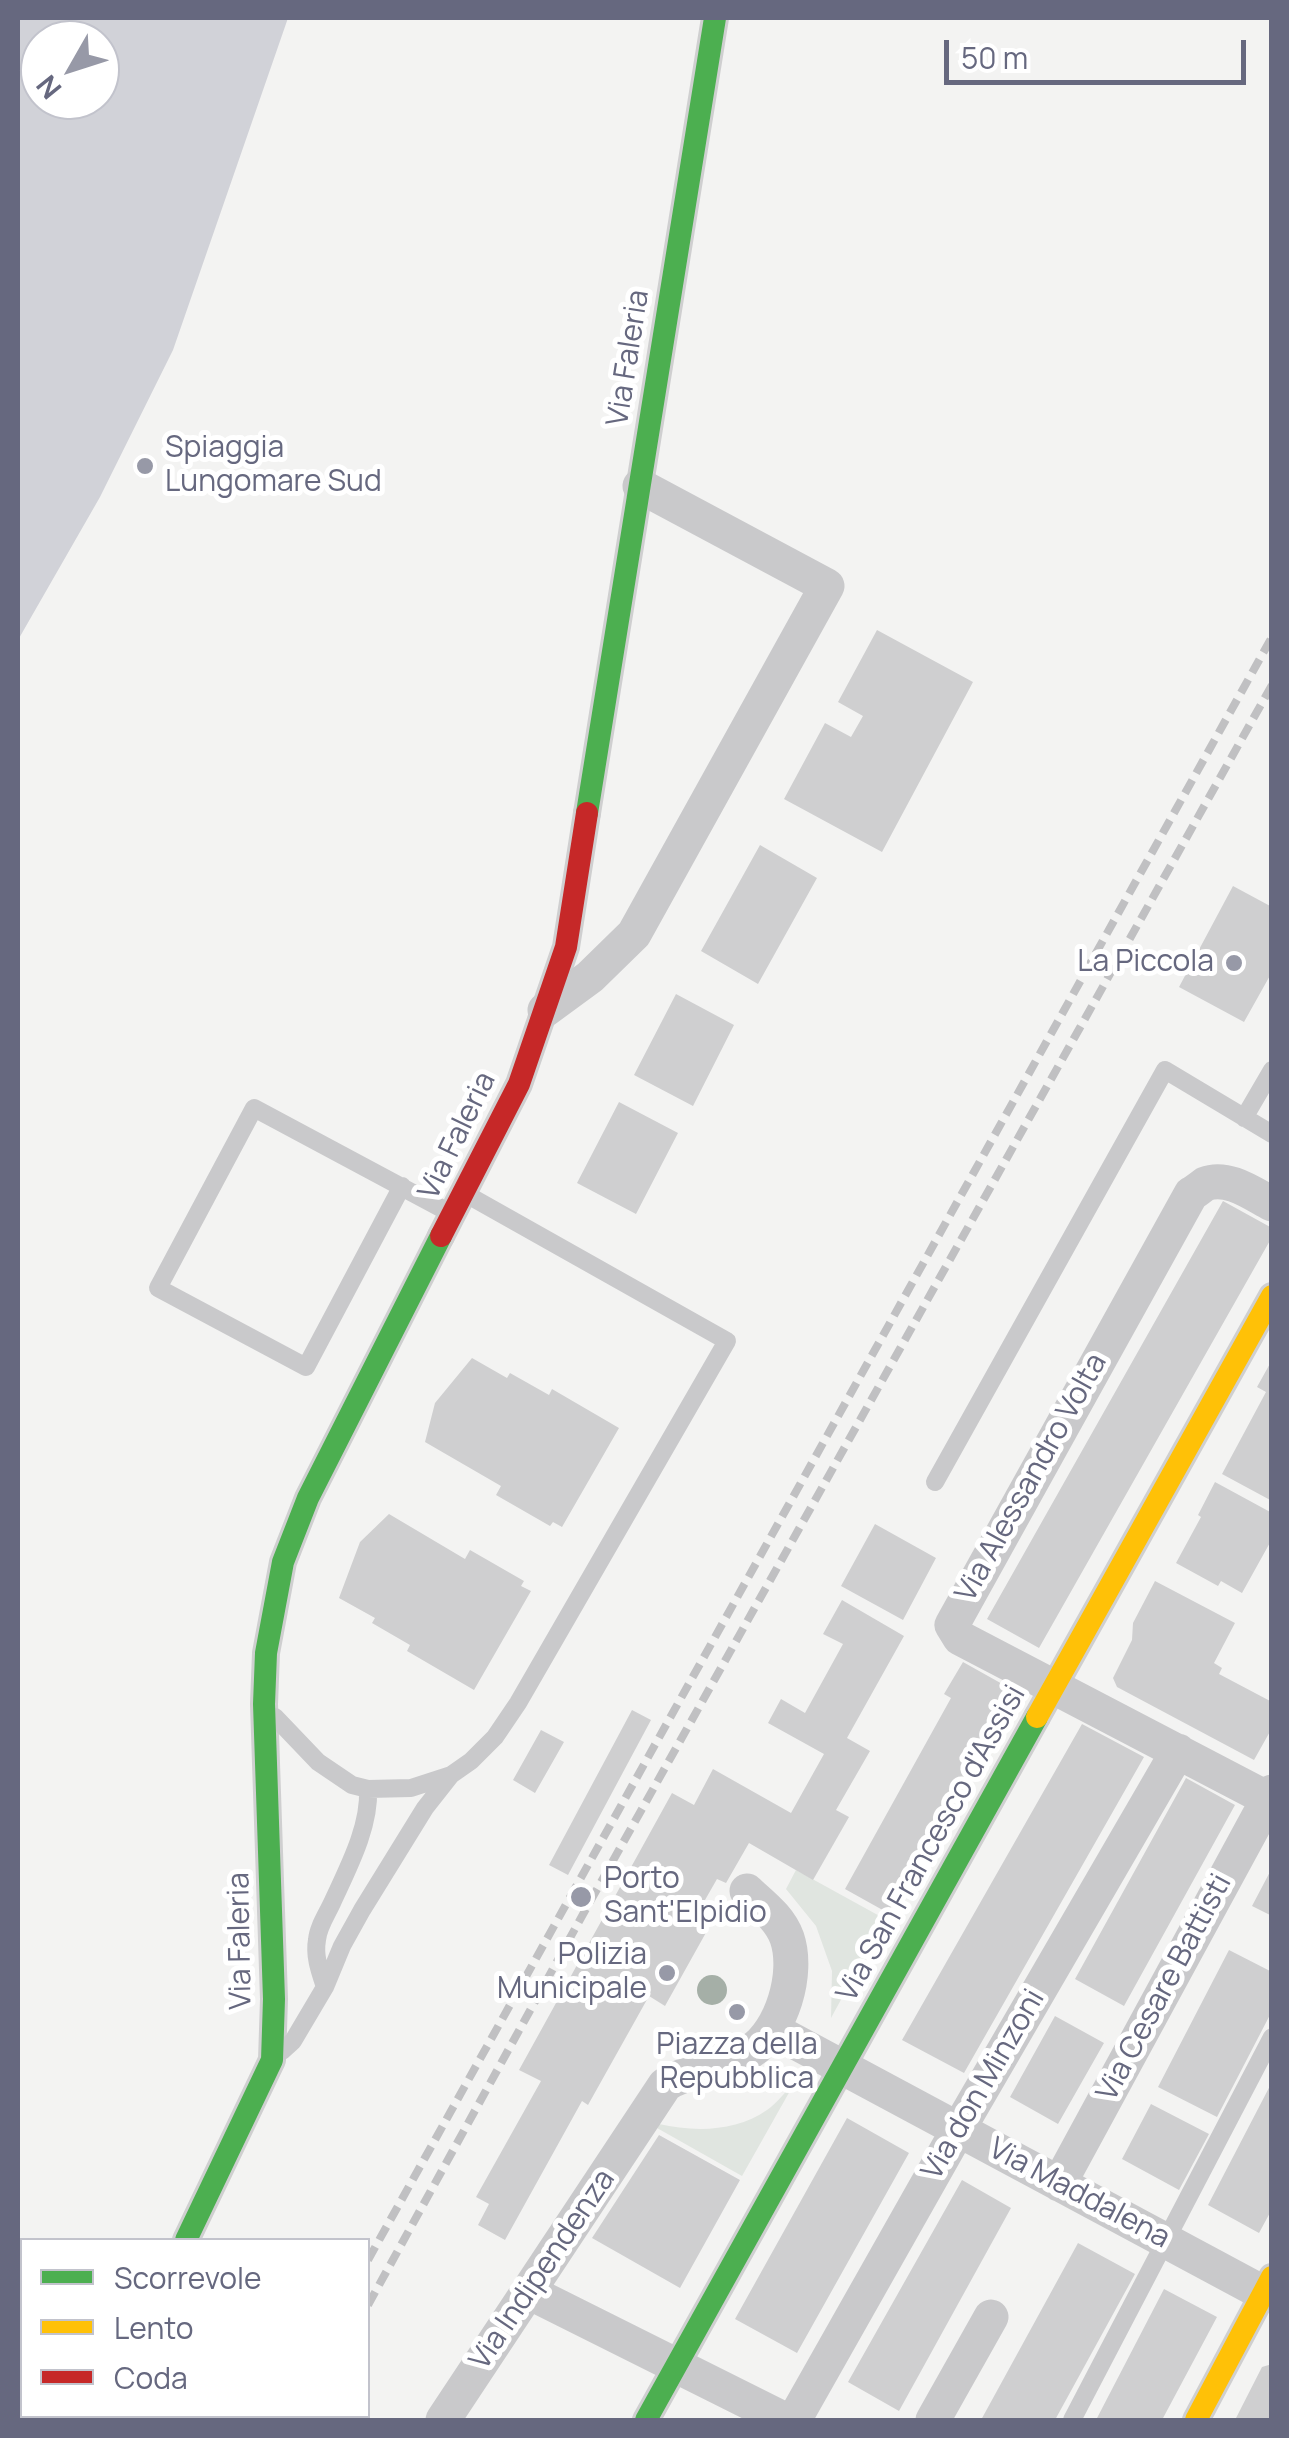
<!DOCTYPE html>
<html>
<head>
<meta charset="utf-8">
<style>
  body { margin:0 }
  #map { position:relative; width:1289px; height:2438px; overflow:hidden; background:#f3f3f2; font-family:Manrope,sans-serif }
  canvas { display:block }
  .frame { position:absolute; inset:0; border:20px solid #66687f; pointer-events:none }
  .legend { position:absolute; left:20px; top:2238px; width:350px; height:180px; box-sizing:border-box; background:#fff; border:2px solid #c2c3cc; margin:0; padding:12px 18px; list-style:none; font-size:30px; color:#66687f }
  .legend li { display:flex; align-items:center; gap:20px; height:50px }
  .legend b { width:50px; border:2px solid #c2c3cc }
  .north { position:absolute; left:20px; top:20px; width:100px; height:100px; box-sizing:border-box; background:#fff; border:2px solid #c2c3cc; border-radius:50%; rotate:231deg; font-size:28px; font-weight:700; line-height:40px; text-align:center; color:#66687f }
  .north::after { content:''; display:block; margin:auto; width:35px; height:45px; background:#9799a7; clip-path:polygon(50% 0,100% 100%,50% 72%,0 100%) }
  .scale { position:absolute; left:944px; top:40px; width:302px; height:45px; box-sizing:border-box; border:5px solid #66687f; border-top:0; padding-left:12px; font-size:30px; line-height:35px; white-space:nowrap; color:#66687f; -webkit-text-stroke:8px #fff; paint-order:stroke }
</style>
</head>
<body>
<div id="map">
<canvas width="1289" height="2438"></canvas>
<div class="frame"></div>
<ul class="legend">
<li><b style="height:12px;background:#4caf50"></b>Scorrevole</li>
<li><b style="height:12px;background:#ffc107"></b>Lento</li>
<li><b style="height:12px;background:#c62828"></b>Coda</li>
</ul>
<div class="north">N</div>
<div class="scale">50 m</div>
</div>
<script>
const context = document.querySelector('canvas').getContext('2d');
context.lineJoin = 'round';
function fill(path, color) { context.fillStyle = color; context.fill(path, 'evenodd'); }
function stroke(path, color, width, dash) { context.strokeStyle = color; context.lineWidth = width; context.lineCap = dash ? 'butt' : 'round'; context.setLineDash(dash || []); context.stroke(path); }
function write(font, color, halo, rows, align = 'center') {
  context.font = font + ' Manrope,sans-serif'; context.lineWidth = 10; context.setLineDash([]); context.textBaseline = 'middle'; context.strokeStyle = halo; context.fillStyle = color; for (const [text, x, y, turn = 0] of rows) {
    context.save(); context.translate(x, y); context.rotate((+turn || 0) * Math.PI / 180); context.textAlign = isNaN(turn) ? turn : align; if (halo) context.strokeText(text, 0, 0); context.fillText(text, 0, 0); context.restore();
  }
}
const green = new Path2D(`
  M 796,1870 L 885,1919 L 831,2018 L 832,1971 L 816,1926 L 786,1889 Z
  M 795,2082 L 742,2176 L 657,2128 L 659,2124 C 694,2132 736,2132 767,2110 C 777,2103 786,2091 795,2082 Z`);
const water = new Path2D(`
  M 18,18 L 288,18 L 173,350 L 100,497 L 18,640 ZM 40,40 L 100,40 L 100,100 L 40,100 Z`);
const building = new Path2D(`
  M 877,630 L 973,682 L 882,852 L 784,799 L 825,723 L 851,737 L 863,716 L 838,702 Z
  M 760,845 L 817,878 L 758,984 L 701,951 Z
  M 1233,886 L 1272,907 L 1272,972 L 1244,1022 L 1179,987 Z
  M 676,994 L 734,1025 L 693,1106 L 634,1075 Z
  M 619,1102 L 678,1133 L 636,1214 L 577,1183 Z
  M 1223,1201 L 1272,1228 L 1272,1237 L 1039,1648 L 987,1619 Z
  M 472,1358 L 507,1378 L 510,1373 L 549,1395 L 552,1389 L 619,1428 L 562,1527 L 553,1522 L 550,1526 L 496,1495 L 501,1486 L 425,1442 L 435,1403 Z
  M 1272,1360 L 1272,1501 L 1222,1474 L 1266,1392 L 1257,1387 Z
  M 1215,1482 L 1272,1513 L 1272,1539 L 1242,1593 L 1221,1581 L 1218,1586 L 1176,1563 L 1201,1517 L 1198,1515 Z
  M 389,1514 L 465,1559 L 470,1550 L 524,1581 L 521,1586 L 531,1591 L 474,1690 L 407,1651 L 410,1645 L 372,1623 L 375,1618 L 339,1598 L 360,1542 Z
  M 875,1524 L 936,1558 L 903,1620 L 841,1586 Z
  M 1155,1581 L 1235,1623 L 1214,1663 L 1222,1668 L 1219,1674 L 1272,1702 L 1272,1728 L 1254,1760 L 1117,1687 L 1113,1678 L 1132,1640 L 1133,1623 Z
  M 842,1600 L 904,1636 L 847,1738 L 870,1751 L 836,1810 L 849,1817 L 813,1880 L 749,1843 L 726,1883 L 717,1879 L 693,1921 L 708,1929 L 665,2006 L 649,1996 L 588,2105 L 582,2101 L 505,2240 L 478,2225 L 489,2204 L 476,2197 L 541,2081 L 519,2070 L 672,1793 L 694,1805 L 713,1769 L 791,1813 L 824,1754 L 768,1723 L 781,1699 L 805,1713 L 843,1644 L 823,1634 Z
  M 963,1662 L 1013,1690 L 888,1913 L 845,1889 L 951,1698 L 944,1694 Z
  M 632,1710 L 651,1720 L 568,1875 L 549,1865 Z
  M 1082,1724 L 1144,1757 L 964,2073 L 902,2040 Z
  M 541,1730 L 564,1742 L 535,1793 L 513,1780 Z
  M 1186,1778 L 1235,1805 L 1124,2006 L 1075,1979 Z
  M 1272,1868 L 1272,1916 L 1252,1906 Z
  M 1229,1950 L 1272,1972 L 1272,2011 L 1217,2117 L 1158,2087 Z
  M 1055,2016 L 1104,2043 L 1058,2124 L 1010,2097 Z
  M 1272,2082 L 1272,2209 L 1259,2233 L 1208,2205 Z
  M 1151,2104 L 1209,2134 L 1179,2190 L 1122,2159 Z
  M 847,2118 L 909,2153 L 797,2353 L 735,2319 Z
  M 659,2135 L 740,2180 L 680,2288 L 592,2238 Z
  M 962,2180 L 1011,2208 L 899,2411 L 848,2382 Z
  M 1078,2243 L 1135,2274 L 1055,2420 L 981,2420 Z
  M 1164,2289 L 1217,2317 L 1162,2420 L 1096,2420 Z
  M 1272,2364 L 1272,2420 L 1235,2420 L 1262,2367 Z`);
const lane = new Path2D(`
  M 1244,1118 L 1272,1070
  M 402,1186 L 306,1367 L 158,1288 L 254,1108 L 452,1214
  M 935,1482 L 1165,1070 L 1272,1134
  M 275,1717 L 318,1762 L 352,1785 L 368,1789 L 411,1788 L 451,1775
  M 325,1987 C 320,1972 314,1956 317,1940 C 318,1927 327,1914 332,1903 C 348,1868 370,1827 368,1789
  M 282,2051 L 293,2041 L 325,1987 L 342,1946 L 362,1910 L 425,1808 L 451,1775 L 471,1761 L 495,1737 L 518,1703 L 727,1341 L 464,1193
  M 1072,2420 L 1272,2037`);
const street = new Path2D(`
  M 545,1010 L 590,977 L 634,934 L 827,586 L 640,486
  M 1272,1204 C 1253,1194 1228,1175 1205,1184 C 1205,1184 1192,1194 1191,1194 L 952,1625 L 960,1638 L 1272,1801
  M 773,2030 L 1263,2293
  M 1059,2184 L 1272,1792
  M 529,2292 L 785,2420
  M 443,2420 L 665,2085 C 686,2071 695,2076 716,2069 C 727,2065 741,2057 751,2051 C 782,2031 799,1973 787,1938 C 780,1918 762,1905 747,1891
  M 794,2420 L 958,2130 L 1178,1751
  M 933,2420 L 991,2317`);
const fast = new Path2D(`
  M 587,813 L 715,18
  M 186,2240 L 272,2060 L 274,1999 L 264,1704 L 266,1653 L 283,1562 L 308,1498 L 441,1236
  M 646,2420 L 1037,1717`);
const slow = new Path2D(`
  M 1037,1717 L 1272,1296
  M 87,2420 L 92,2416
  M 1196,2420 L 1272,2277`);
const jam = new Path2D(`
  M 441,1236 L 519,1084 L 566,947 L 587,813`);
const rail = new Path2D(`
  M 368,2260 L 1272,637
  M 368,2305 L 587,1907 L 1272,685
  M 278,2420 L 281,2416
  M 304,2420 L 307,2416`);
const trees = [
  [712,1990]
];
const markers = [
  [145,466,10,"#9799a7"],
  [1234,963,10,"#9799a7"],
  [581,1897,12,"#9799a7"],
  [667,1973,10,"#9799a7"],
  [737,2012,10,"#9799a7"]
];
const streetNames = [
  ["Via Faleria",629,358,-81],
  ["Via Faleria",458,1136,-64],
  ["Via Alessandro Volta",1032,1478,-61],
  ["Via San Francesco d'Assisi",932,1844,-61],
  ["Via Faleria",241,1941,-91],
  ["Via Cesare Battisti",1165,1988,-62],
  ["Via don Minzoni",984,2085,-60],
  ["Via Maddalena",1079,2194,28],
  ["Via Indipendenza",543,2270,-56]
];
const poiNames = [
  ["Spiaggia",165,449],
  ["Lungomare Sud",165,483],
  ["La Piccola",1214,963,"right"],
  ["Porto",604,1880],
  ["Sant'Elpidio",604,1914],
  ["Polizia",647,1956,"right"],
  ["Municipale",647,1990,"right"],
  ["Piazza della",737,2046,"center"],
  ["Repubblica",737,2080,"center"]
];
fill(green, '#e0e5e0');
fill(water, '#d1d2d8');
fill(building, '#cfcfd0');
stroke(fast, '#cfcfd0', 28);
stroke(slow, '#cfcfd0', 28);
stroke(jam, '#cfcfd0', 28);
stroke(lane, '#c9c9cb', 18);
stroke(street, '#c9c9cb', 35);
stroke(fast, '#4caf50', 22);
stroke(slow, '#ffc107', 22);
stroke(jam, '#c62828', 22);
stroke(rail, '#c0c0c2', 8, [15, 8]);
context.fillStyle = '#a5afa7';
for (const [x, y] of trees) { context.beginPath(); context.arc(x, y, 15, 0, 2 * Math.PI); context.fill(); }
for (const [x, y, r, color] of markers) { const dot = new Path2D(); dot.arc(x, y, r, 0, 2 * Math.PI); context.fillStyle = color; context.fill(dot); stroke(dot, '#fff', 4); }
write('30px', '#66687f', '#fff', streetNames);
write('30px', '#66687f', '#fff', poiNames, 'left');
</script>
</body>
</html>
